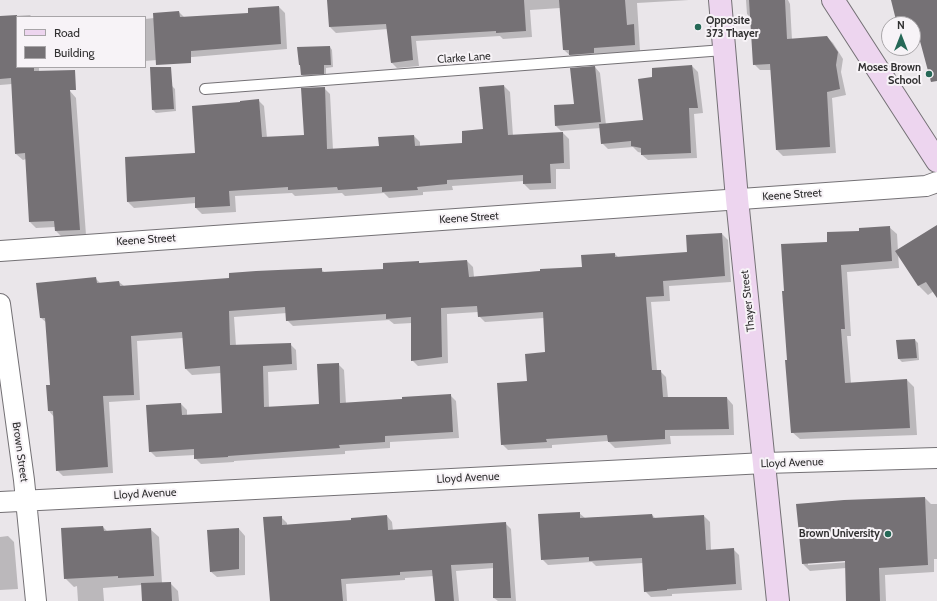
<!DOCTYPE html>
<html>
<head>
<meta charset="utf-8">
<style>
  body { margin:0 }
  #map { position:relative; width:937px; height:601px; overflow:hidden; background:#eae6ea; font-family:Cabin,sans-serif }
  canvas { display:block }
  .legend { position:absolute; left:16px; top:16px; width:130px; height:52px; box-sizing:border-box; background:#f7f3f7; border:1px solid #a8a5a8; margin:0; padding:5px 7px; list-style:none; font-size:12px; color:#313031 }
  .legend li { display:flex; align-items:center; gap:8px; height:20px }
  .legend b { width:20px; border:1px solid #a8a5a8 }
  .north { position:absolute; left:881px; top:16px; width:40px; height:40px; box-sizing:border-box; background:#f7f3f7; border:1px solid #a8a5a8; border-radius:50%; rotate:0deg; font-size:11px; font-weight:700; line-height:16px; text-align:center; color:#313031 }
  .north::after { content:''; display:block; margin:auto; width:14px; height:18px; background:#266857; clip-path:polygon(50% 0,100% 100%,50% 72%,0 100%) }
</style>
</head>
<body>
<div id="map">
<canvas width="937" height="601"></canvas>
<ul class="legend">
<li><b style="height:5px;background:#edd5ef"></b>Road</li>
<li><b style="height:11px;background:#757175"></b>Building</li>
</ul>
<div class="north">N</div>
</div>
<script>
const context = document.querySelector('canvas').getContext('2d');
context.lineJoin = 'round';
function fill(path, color) { context.fillStyle = color; context.fill(path, 'evenodd'); }
function stroke(path, color, width, dash) { context.strokeStyle = color; context.lineWidth = width; context.lineCap = dash ? 'butt' : 'round'; context.setLineDash(dash || []); context.stroke(path); }
function write(font, color, halo, rows, align = 'center') {
  context.font = font + ' Cabin,sans-serif'; context.lineWidth = 4; context.setLineDash([]); context.textBaseline = 'middle'; context.strokeStyle = halo; context.fillStyle = color; for (const [text, x, y, turn = 0] of rows) {
    context.save(); context.translate(x, y); context.rotate((+turn || 0) * Math.PI / 180); context.textAlign = isNaN(turn) ? turn : align; if (halo) context.strokeText(text, 0, 0); context.fillText(text, 0, 0); context.restore();
  }
}
const shadow = new Path2D(`
  M 328,0 L 689,0 L 637,3 L 640,51 L 599,54 L 600,59 L 576,61 L 564,50 L 560,8 L 530,10 L 532,37 L 503,39 L 500,36 L 416,41 L 419,66 L 397,68 L 391,62 L 388,29 L 336,33 L 330,27 Z
  M 746,0 L 788,0 L 790,4 L 792,40 L 827,37 L 833,43 L 843,59 L 841,72 L 846,95 L 832,98 L 836,153 L 783,156 L 777,150 L 772,70 L 760,70 L 754,64 L 751,18 L 747,14 Z
  M 892,0 L 937,0 L 937,62 L 921,40 L 913,42 L 913,24 L 898,24 Z
  M 279,7 L 285,13 L 287,49 L 145,61 L 145,19 L 154,18 L 179,12 L 185,18 L 250,14 Z
  M 30,15 L 32,17 L 17,17 L 17,67 L 39,67 L 39,72 L 70,91 L 76,98 L 86,235 L 62,237 L 56,231 L 55,227 L 36,228 L 30,222 L 26,159 L 23,160 L 16,154 L 12,84 L 0,85 L 0,17 Z
  M 330,47 L 332,50 L 333,67 L 326,68 L 326,76 L 305,78 L 302,75 L 302,67 L 300,65 Z
  M 692,66 L 698,72 L 703,113 L 694,114 L 697,158 L 648,160 L 642,155 L 642,153 L 638,152 L 633,147 L 608,149 L 602,143 L 601,128 L 561,131 L 556,126 L 575,104 L 595,67 L 600,73 L 606,125 L 644,121 L 653,78 Z
  M 172,86 L 175,89 L 176,111 L 156,113 L 153,110 Z
  M 504,86 L 510,92 L 513,136 L 563,133 L 569,139 L 570,169 L 556,169 L 556,189 L 530,190 L 524,184 L 524,181 L 452,186 L 453,190 L 423,192 L 423,195 L 389,198 L 384,193 L 345,196 L 342,193 L 295,196 L 292,193 L 235,196 L 236,212 L 202,214 L 196,208 L 196,203 L 134,208 L 128,202 L 196,154 L 242,103 L 258,100 L 264,106 L 267,138 L 305,136 L 324,88 L 330,94 L 333,150 L 380,147 L 414,136 L 420,142 L 420,146 L 463,144 L 484,130 Z
  M 889,227 L 897,234 L 898,251 L 937,227 L 937,296 L 934,291 L 928,295 L 919,286 L 898,253 L 899,268 L 847,272 L 851,336 L 847,336 L 851,383 L 907,380 L 914,387 L 917,435 L 800,439 L 792,432 L 785,292 L 828,242 L 860,232 Z
  M 722,234 L 728,240 L 731,282 L 669,286 L 670,301 L 651,302 L 657,371 L 660,371 L 666,377 L 668,398 L 727,398 L 733,405 L 734,435 L 670,436 L 671,444 L 615,448 L 608,441 L 552,445 L 552,448 L 508,450 L 502,444 L 528,382 L 546,353 L 544,318 L 485,322 L 479,316 L 478,312 L 447,314 L 448,363 L 418,366 L 412,360 L 412,323 L 394,324 L 389,320 L 293,326 L 287,320 L 287,313 L 234,317 L 236,346 L 290,344 L 296,350 L 297,370 L 268,372 L 269,408 L 320,405 L 338,364 L 344,370 L 346,404 L 450,395 L 456,401 L 459,438 L 390,442 L 390,448 L 345,451 L 345,454 L 234,461 L 234,462 L 201,464 L 195,458 L 195,455 L 156,457 L 150,451 L 181,404 L 187,410 L 187,416 L 223,414 L 221,373 L 192,375 L 186,369 L 183,338 L 137,341 L 140,400 L 109,402 L 113,473 L 63,476 L 57,470 L 54,417 L 49,411 L 51,386 L 47,323 L 41,318 L 95,278 L 101,284 L 119,282 L 124,286 L 230,279 L 321,269 L 325,273 L 384,270 L 418,262 L 421,264 L 467,261 L 473,267 L 474,277 L 583,267 L 615,254 L 618,257 L 688,253 L 687,236 Z
  M 915,340 L 918,343 L 919,360 L 902,362 L 899,359 L 897,341 Z
  M 925,498 L 931,504 L 937,504 L 937,559 L 934,559 L 934,572 L 885,575 L 886,601 L 847,601 L 846,568 L 810,571 L 803,564 L 797,505 ZM 850,560 L 850,562 L 808,565 L 808,563 Z
  M 579,513 L 585,518 L 652,515 L 656,519 L 704,516 L 710,522 L 711,550 L 733,549 L 739,555 L 742,590 L 672,594 L 672,596 L 651,597 L 645,591 L 643,563 L 596,566 L 592,562 L 548,565 L 542,559 Z
  M 387,516 L 392,522 L 393,531 L 505,523 L 511,529 L 516,601 L 498,601 L 494,598 L 494,568 L 456,571 L 459,601 L 436,601 L 434,576 L 405,578 L 405,580 L 346,584 L 347,601 L 271,601 L 281,517 L 287,523 L 287,525 L 352,521 Z
  M 103,527 L 108,532 L 150,529 L 159,537 L 162,583 L 170,583 L 178,591 L 179,601 L 143,601 L 142,585 L 103,588 L 104,601 L 78,601 L 77,586 L 74,587 L 65,578 Z
  M 239,529 L 245,536 L 245,575 L 217,577 L 210,571 Z
  M 8,536 L 14,542 L 18,589 L 0,590 L 0,537 Z`);
const building = new Path2D(`
  M 327,0 L 524,0 L 526,31 L 496,33 L 496,31 L 411,36 L 413,60 L 391,63 L 386,24 L 329,27 Z
  M 559,0 L 625,0 L 627,25 L 634,24 L 635,45 L 594,48 L 594,53 L 569,55 L 569,50 L 563,50 Z
  M 749,0 L 785,0 L 787,39 L 827,36 L 838,52 L 836,65 L 840,89 L 827,92 L 830,147 L 776,150 L 770,64 L 753,65 Z
  M 891,0 L 937,0 L 937,81 L 931,82 L 917,30 L 913,31 L 913,24 L 897,24 Z
  M 279,6 L 281,44 L 191,51 L 191,63 L 156,65 L 153,13 L 179,11 L 180,17 L 248,13 L 248,8 Z
  M 17,15 L 17,67 L 34,67 L 34,71 L 75,70 L 76,90 L 70,90 L 80,230 L 55,231 L 54,221 L 29,222 L 25,153 L 15,154 L 11,78 L 0,79 L 0,16 Z
  M 330,46 L 331,65 L 324,65 L 324,74 L 301,75 L 300,65 L 299,65 L 297,47 Z
  M 692,65 L 698,108 L 689,108 L 691,153 L 641,155 L 641,148 L 631,146 L 631,141 L 601,144 L 599,124 L 643,120 L 638,79 L 652,77 L 652,68 Z
  M 595,66 L 601,122 L 555,126 L 554,105 L 574,104 L 570,68 Z
  M 150,67 L 171,67 L 174,109 L 152,110 Z
  M 504,85 L 508,135 L 563,132 L 564,163 L 550,164 L 551,183 L 523,184 L 523,175 L 447,180 L 447,184 L 417,187 L 418,190 L 382,192 L 382,187 L 338,190 L 337,187 L 288,190 L 288,187 L 229,191 L 230,206 L 195,208 L 195,197 L 127,202 L 125,157 L 195,153 L 192,106 L 240,102 L 240,101 L 259,99 L 262,137 L 304,135 L 301,88 L 325,87 L 327,149 L 379,146 L 378,137 L 414,135 L 415,146 L 462,143 L 462,131 L 483,129 L 479,87 Z
  M 937,225 L 937,298 L 926,282 L 918,286 L 895,251 Z
  M 890,226 L 892,261 L 841,265 L 845,329 L 841,329 L 845,383 L 907,379 L 910,428 L 791,433 L 785,360 L 787,360 L 782,291 L 784,291 L 781,244 L 827,242 L 827,232 L 859,231 L 859,228 Z
  M 722,233 L 725,276 L 663,281 L 664,296 L 646,297 L 652,370 L 661,370 L 663,397 L 727,397 L 729,429 L 665,430 L 665,439 L 608,442 L 607,435 L 546,439 L 547,442 L 501,445 L 497,383 L 527,381 L 525,354 L 545,352 L 543,312 L 478,317 L 477,306 L 441,308 L 442,357 L 411,361 L 411,317 L 386,319 L 386,314 L 286,321 L 285,307 L 229,311 L 230,345 L 291,343 L 292,364 L 263,366 L 264,407 L 319,404 L 317,364 L 339,363 L 340,403 L 402,399 L 402,397 L 451,394 L 453,432 L 385,436 L 385,442 L 339,445 L 340,448 L 228,456 L 228,457 L 194,459 L 194,449 L 149,452 L 146,405 L 181,403 L 182,415 L 222,413 L 220,366 L 185,369 L 182,332 L 131,336 L 134,395 L 103,396 L 108,467 L 56,471 L 53,411 L 48,411 L 46,385 L 50,385 L 45,318 L 40,318 L 36,283 L 96,277 L 97,283 L 119,281 L 120,286 L 229,278 L 229,273 L 256,271 L 322,268 L 322,272 L 383,269 L 383,263 L 419,261 L 419,263 L 467,260 L 469,277 L 540,271 L 540,269 L 582,267 L 581,255 L 615,253 L 615,257 L 687,252 L 686,235 Z
  M 915,339 L 917,358 L 898,359 L 896,340 Z
  M 925,497 L 928,565 L 879,568 L 880,601 L 846,601 L 845,561 L 802,564 L 796,504 L 844,500 Z
  M 580,512 L 580,518 L 652,514 L 653,518 L 704,515 L 706,550 L 734,548 L 736,584 L 667,589 L 667,590 L 644,592 L 642,558 L 589,561 L 589,557 L 541,560 L 538,514 Z
  M 387,515 L 388,530 L 506,522 L 511,598 L 493,598 L 493,563 L 451,565 L 454,601 L 435,601 L 432,570 L 400,572 L 400,575 L 341,579 L 343,601 L 270,601 L 263,517 L 282,516 L 282,525 L 351,520 L 351,518 Z
  M 103,526 L 104,531 L 151,528 L 154,576 L 118,578 L 118,576 L 64,579 L 61,528 Z
  M 239,528 L 239,569 L 210,572 L 207,530 Z
  M 171,582 L 172,601 L 142,601 L 141,583 Z`);
const lane = new Path2D(`
  M 205,89 L 724,50`);
const street = new Path2D(`
  M 0,251 L 926,186 L 937,182
  M 0,304 L 24,480 L 36,601
  M 0,502 L 765,463 L 937,458`);
const secondary = new Path2D(`
  M 720,0 L 737,199 L 778,601
  M 833,0 L 937,161`);
const markers = [
  [698,27,4,"#266857"],
  [929,74,4,"#266857"],
  [888,534,4,"#266857"]
];
const poiNames = [
  ["Opposite",706,21,"left"],
  ["373 Thayer",706,34,"left"],
  ["Moses Brown",921,68],
  ["School",921,81],
  ["Brown University",880,534]
];
const streetNames = [
  ["Clarke Lane",464,58,-4],
  ["Keene Street",792,195,-4],
  ["Keene Street",469,218,-4],
  ["Keene Street",146,240,-4],
  ["Thayer Street",748,301,-96],
  ["Brown Street",20,452,82],
  ["Lloyd Avenue",792,463,-2],
  ["Lloyd Avenue",468,478,-3],
  ["Lloyd Avenue",145,494,-3]
];
fill(shadow, '#0003');
fill(building, '#757175');
stroke(lane, '#747175', 12);
stroke(street, '#747175', 22);
stroke(secondary, '#747175', 24);
stroke(lane, '#fff', 10);
stroke(street, '#fff', 20);
stroke(secondary, '#edd5ef', 22);
for (const [x, y, r, color] of markers) { const dot = new Path2D(); dot.arc(x, y, r, 0, 2 * Math.PI); context.fillStyle = color; context.fill(dot); stroke(dot, '#f7f3f7', 1.5); }
write('bold 11px', '#313031', '#f7f3f7', poiNames, 'right');
write('11px', '#313031', '#f7f3f7', streetNames);
</script>
</body>
</html>
